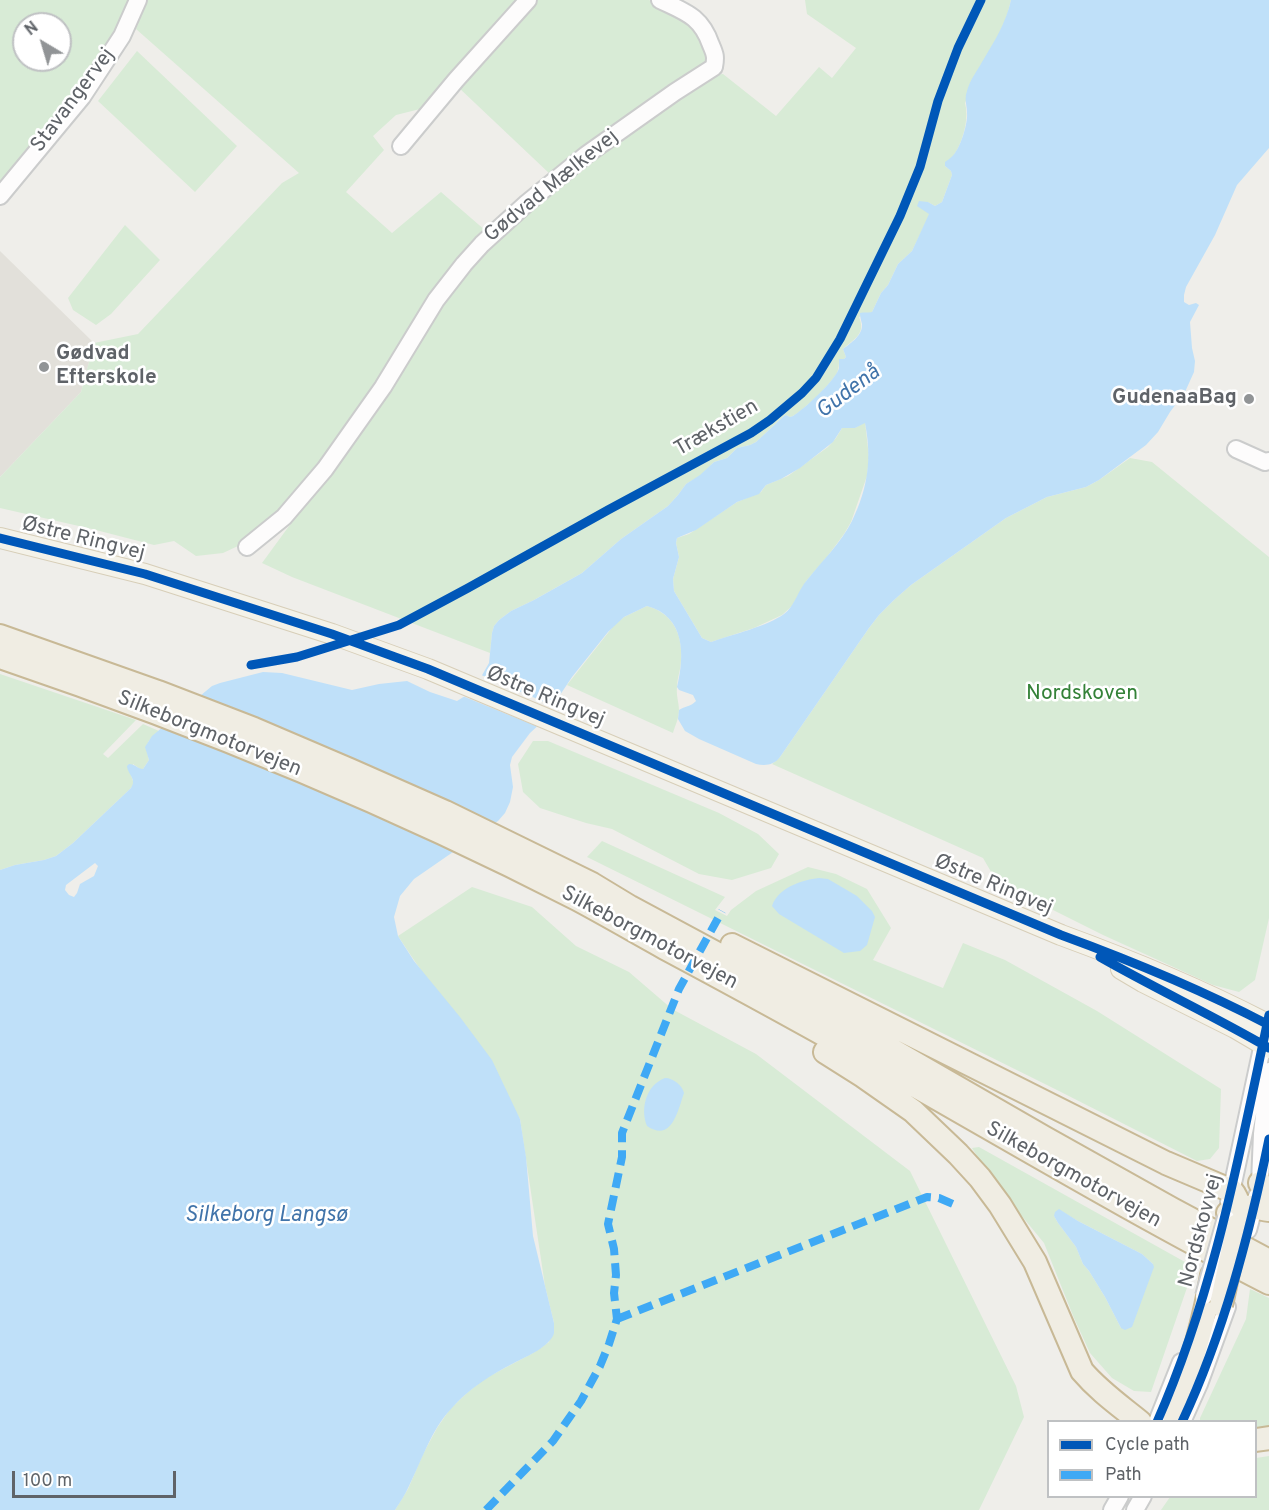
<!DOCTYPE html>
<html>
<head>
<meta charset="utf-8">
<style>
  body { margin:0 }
  #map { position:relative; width:1269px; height:1510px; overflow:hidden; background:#efeeea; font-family:Overpass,sans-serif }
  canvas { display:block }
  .legend { position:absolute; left:1047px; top:1420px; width:210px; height:78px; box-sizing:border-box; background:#fff; border:2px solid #bfc1c3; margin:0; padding:8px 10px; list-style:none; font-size:18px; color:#5f6368 }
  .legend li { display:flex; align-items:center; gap:12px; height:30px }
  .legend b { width:30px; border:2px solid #bfc1c3 }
  .north { position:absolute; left:12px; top:12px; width:60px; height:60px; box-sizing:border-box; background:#fff; border:2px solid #bfc1c3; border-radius:50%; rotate:322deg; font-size:16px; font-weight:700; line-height:24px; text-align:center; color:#5f6368 }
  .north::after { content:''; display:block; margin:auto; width:21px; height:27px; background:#919496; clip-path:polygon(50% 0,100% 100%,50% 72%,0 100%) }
  .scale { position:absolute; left:12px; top:1471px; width:164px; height:27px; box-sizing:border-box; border:3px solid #5f6368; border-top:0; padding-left:8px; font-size:18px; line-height:21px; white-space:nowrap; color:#5f6368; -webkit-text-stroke:4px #fff; paint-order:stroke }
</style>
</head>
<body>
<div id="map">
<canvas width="1269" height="1510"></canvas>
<ul class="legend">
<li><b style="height:8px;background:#0057b8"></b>Cycle path</li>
<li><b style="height:8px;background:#3fa9f5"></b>Path</li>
</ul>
<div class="north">N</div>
<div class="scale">100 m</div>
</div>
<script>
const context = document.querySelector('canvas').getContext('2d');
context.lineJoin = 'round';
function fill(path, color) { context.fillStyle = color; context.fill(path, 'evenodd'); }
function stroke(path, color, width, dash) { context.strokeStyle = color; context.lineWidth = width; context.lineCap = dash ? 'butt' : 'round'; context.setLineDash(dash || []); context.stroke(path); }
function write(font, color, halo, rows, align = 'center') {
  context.font = font + ' Overpass,sans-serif'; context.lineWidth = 5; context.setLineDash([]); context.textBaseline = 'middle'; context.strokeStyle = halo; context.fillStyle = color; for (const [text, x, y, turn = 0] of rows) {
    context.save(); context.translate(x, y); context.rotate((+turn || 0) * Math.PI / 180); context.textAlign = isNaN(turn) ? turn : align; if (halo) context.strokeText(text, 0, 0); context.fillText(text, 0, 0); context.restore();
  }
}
const education = new Path2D(`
  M 0,251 L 94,343 L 81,392 L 0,477 Z`);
const green = new Path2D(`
  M 0,0 L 135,0 L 103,53 L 0,186 ZM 24,24 L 60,24 L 60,60 L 24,60 Z
  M 147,0 L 523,0 L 424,108 L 396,115 L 373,136 L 384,150 L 346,192 L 392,233 L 441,192 L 486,231 L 410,334 L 310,478 L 268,524 L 238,546 L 223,553 L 196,556 L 174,541 L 154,545 L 92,529 L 0,508 L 0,477 L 81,392 L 94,343 L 138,334 L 282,183 L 299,173 L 136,29 Z
  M 534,0 L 649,0 L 690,19 L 700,33 L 710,65 L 551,175 L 457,86 Z
  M 805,0 L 1011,0 L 1008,12 L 1004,24 L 965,103 C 969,117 964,137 957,150 C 954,156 949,161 945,166 L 951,171 L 952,175 L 942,202 L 935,206 L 928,202 L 930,214 L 912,251 L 898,264 L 888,285 L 881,293 L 872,312 L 859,317 C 866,334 855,338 843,349 L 846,357 L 844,359 L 839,359 C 839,364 839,368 837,373 C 830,385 805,409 793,416 L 790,417 L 786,415 L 784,416 L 756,442 L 750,445 L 737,448 L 727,458 L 714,462 L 700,476 L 686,484 L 678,495 L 668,506 L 621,539 L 582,573 L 534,600 L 511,611 L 499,620 L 494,626 L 492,633 L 490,653 L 292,577 L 262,563 L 406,366 L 425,326 L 496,236 L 574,170 L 713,75 L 723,74 L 776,116 L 819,67 L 832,78 L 856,48 L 807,14 Z
  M 137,51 L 237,146 L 195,192 L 98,101 Z
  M 125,225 L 160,260 L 111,314 L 96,325 L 73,310 L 68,298 Z
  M 865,422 L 869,457 L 867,476 L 851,522 L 844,534 L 827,557 L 807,580 L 792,606 L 782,615 L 754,628 L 711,642 L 702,638 L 674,591 L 673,579 L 679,557 L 676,543 L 677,538 L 689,534 L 737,502 L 761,492 L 766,485 L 788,476 L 828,447 L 836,438 L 842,428 L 855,428 Z
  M 1130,458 L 1152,462 L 1269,557 L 1269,918 L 1255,980 L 1239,992 L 1213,985 L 1103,935 L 997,882 L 983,858 L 772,764 L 780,757 L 869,628 L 879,615 L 894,600 L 911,585 L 1006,518 L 1047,497 L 1086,487 L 1099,480 Z
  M 647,606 C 673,613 683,635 681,660 C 681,669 677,678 677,687 C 676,695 679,703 679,710 C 679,718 675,726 673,733 L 567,685 L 615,624 L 624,617 Z
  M 0,674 L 136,720 L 103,754 L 108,758 L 143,724 L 159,731 C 146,742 145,744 149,760 L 143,769 L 140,769 L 133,764 L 131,775 L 134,784 L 131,788 L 73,843 L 56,856 L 44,860 L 15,865 L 0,870 Z
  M 533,741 L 548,741 L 719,813 L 758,834 L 779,854 L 771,868 L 732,880 L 699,874 L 612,829 L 586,823 L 540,808 L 523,792 L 518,764 Z
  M 602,841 L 725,897 L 715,910 L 727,916 L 731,910 L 756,891 L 808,867 L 836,874 L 867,889 L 891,928 L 873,960 L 943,988 L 963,943 L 1005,960 L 1097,1011 L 1221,1089 L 1219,1148 L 1210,1159 L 1197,1161 L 1055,1089 L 587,857 Z
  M 472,887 L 532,907 L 576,946 L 629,972 L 672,1009 L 756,1054 L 910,1171 L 1016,1386 L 1024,1417 L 979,1510 L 395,1510 L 408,1489 L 423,1454 L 437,1428 L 450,1409 L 468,1392 L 484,1379 L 533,1353 L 549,1342 L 554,1323 L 545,1286 L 520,1119 L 398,936 Z
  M 979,1147 L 1185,1262 L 1190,1279 L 1151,1392 L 1134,1391 L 1112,1378 L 1090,1353 L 1074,1318 L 1044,1243 L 993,1181 L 972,1148 ZM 1059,1210 L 1078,1221 L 1142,1254 L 1153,1264 L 1121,1328 L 1105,1297 L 1089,1271 L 1083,1264 L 1076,1247 L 1058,1223 L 1054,1216 Z
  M 1250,1289 L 1269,1298 L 1269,1430 L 1256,1432 L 1256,1422 L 1200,1422 L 1200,1418 L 1246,1319 Z
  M 1269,1456 L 1269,1510 L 1161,1510 L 1170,1497 L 1256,1496 L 1256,1458 Z`);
const water = new Path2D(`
  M 1011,0 L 1269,0 L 1269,148 L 1237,185 L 1215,235 L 1186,287 L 1184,295 L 1184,302 L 1189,305 L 1196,303 L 1199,305 L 1190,322 L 1192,348 L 1195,361 L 1194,372 L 1185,392 L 1170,412 L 1158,432 L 1146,445 L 1099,480 L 1086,487 L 1047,497 L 1006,518 L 911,585 L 894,600 L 879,615 L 869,628 L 780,757 C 774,765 766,766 756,764 L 699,739 L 685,731 L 678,719 L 679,710 C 685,706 690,707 696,701 L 693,695 L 679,690 L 677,687 C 685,655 685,616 647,606 L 624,617 L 608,632 L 572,677 L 542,722 L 530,733 L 512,757 L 510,765 L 513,787 L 510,802 L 505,813 L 498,821 L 414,879 L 400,896 L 394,917 L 398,936 L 414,961 L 460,1017 L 492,1060 L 520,1119 L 526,1157 L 533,1236 L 554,1323 C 554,1326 554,1329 554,1333 C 551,1346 526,1357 514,1363 C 491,1375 469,1388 451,1409 C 431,1430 422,1460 409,1486 C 405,1495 400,1502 395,1510 L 0,1510 L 0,870 L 15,865 L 44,860 L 56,856 L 73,843 L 131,788 C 137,779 128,775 127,766 L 129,764 C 135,764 138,769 143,769 L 149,760 L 145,747 L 152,736 L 212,686 L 220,683 L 263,672 L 282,673 L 352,690 L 379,684 L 407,681 L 430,692 L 457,701 L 473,691 L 489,663 L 492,633 L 494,626 L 499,620 L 511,611 L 534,600 L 582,573 L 621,539 L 668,506 L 678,495 L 686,484 L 700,475 L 714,462 L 727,458 L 737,448 L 750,445 L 756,442 L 784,416 L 786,415 L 790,417 L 793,416 C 803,410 836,380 839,368 C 839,367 839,360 839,359 L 844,359 L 846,357 L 843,349 C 851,343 863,335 862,324 C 861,320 860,317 860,313 C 864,312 867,313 872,312 L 881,293 L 888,285 L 898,264 L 912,251 L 929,214 L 917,206 L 919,201 L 928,202 L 935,206 L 942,202 L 952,175 L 951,171 L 945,166 L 945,162 C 949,159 952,157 955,153 C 961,145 968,123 967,113 C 967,105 964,99 967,91 C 970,80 977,71 982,62 C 994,42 1006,23 1011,0 ZM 865,423 C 872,459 868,488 852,521 C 841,543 822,561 807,580 C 798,590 795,606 784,614 C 768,626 731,635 711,642 L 702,638 L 674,591 L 673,579 L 679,557 L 676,543 L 677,538 L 696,530 L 737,502 L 759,494 L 766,485 L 781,479 L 800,468 L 833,442 L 842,428 L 855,428 ZM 95,863 L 98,866 L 94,876 L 80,884 L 77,893 L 74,897 L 69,895 L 65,890 L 66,885 Z
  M 819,878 L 828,879 L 857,896 L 872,911 L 875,917 L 867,945 L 860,951 L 844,953 L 779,914 L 772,906 C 778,888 801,880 819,878 Z
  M 665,1078 C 673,1078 682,1085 684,1093 C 678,1110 672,1143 647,1126 C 640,1109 646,1085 665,1078 Z
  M 1059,1209 L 1078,1221 L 1142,1254 L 1153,1264 L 1154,1267 L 1132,1327 L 1125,1330 L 1121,1328 L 1105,1297 L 1089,1271 L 1083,1264 L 1076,1247 L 1058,1223 L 1054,1216 L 1055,1212 Z`);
const pier = new Path2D(`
  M 479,674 L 556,707 L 541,728 L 460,695 L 470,689 Z`);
const minor = new Path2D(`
  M 401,146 L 456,80 L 528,0
  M 0,196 L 82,97 L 122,36 L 138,0
  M 1236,449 L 1265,462 L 1269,461
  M 247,547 L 284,517 L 325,469 L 383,387 L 436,300 L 464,264 L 482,244 L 527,203 L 586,155 L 675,92 L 714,67 C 716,57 715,54 711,45 C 701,16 685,12 660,0
  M 1260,1183 L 1262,1134 L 1269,1071
  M 1229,1202 L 1265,1034
  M 1248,1230 L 1257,1196
  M 1157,1422 L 1181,1362
  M 1182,1422 L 1199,1384 L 1227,1307
  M 1112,1510 L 1120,1496
  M 1135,1510 L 1143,1496`);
const major = new Path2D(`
  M 0,538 L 145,574 L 332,634 L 428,669 L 1061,935 C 1132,961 1202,990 1269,1025
  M 1121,969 L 1143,982 L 1235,1028 L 1269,1048`);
const highway = new Path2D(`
  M 0,636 L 158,692 L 254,729 L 350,770 L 445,812 L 592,884 L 630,907 L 842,1021 L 1045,1138 L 1172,1209 L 1269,1261
  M 0,657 C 198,724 392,804 577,899 C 607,915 636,932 665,948 C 740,988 815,1029 889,1071 C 1016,1143 1140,1217 1269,1283
  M 732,945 L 1166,1163 L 1232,1191 C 1240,1200 1239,1213 1238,1225
  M 825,1052 L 863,1076 L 913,1111 L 958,1154 L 980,1178 L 1000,1205 L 1035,1262 L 1082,1371 C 1099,1391 1119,1405 1140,1422
  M 1260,1183 L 1269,1197
  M 1228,1213 C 1240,1202 1255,1208 1269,1210
  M 1175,1422 L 1175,1417 C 1189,1370 1204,1324 1212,1275
  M 1256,1440 L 1269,1438`);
const minorBridge = new Path2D(`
  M 1204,1296 L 1226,1218`);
const highwayBridge = new Path2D(`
  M 1221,1305 L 1238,1225`);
const quiet = new Path2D(`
  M 617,1319 L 927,1197 L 939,1198 L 953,1204
  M 486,1510 L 553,1441 L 581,1401 L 600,1366 L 609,1344 L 617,1319 L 614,1293 L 616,1275 L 614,1249 L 608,1224 L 622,1157 L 622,1133 L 679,989 L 722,911`);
const cycleway = new Path2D(`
  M 0,538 L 145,574 L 332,634 L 428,669 L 1061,935 C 1132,961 1202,990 1269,1025
  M 251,665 L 297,657 L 399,625 L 468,588 L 608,510 L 751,433 L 770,420 L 802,393 L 816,378 L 840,339 L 900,216 L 920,167 L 938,101 L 958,48 L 981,0
  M 1100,957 C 1156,989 1214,1016 1269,1048
  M 1157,1422 C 1215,1290 1239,1155 1269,1015
  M 1182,1422 C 1224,1332 1249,1236 1269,1139`);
const markers = [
  [44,367,6,"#919496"],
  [1249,399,6,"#919496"]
];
const streetNames = [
  ["Stavangervej",74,101,-53],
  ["Gødvad Mælkevej",552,187,-39],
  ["Trækstien",717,429,-30],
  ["Østre Ringvej",83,540,14],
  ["Østre Ringvej",545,698,23],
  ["Silkeborgmotorvejen",209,735,22],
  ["Østre Ringvej",993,886,23],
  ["Silkeborgmotorvejen",649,939,28],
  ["Silkeborgmotorvejen",1073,1176,29],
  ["Nordskovvej",1202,1231,-75]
];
const poiNames = [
  ["Gødvad",56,355],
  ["Efterskole",56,379],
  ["GudenaaBag",1237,399,"right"]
];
const parkNames = [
  ["Nordskoven",1082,695]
];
const waterNames = [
  ["Gudenå",849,393,-37],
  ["Silkeborg Langsø",266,1217]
];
fill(education, '#e2e0da');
fill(green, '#d8ebd6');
fill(water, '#bfe0f9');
fill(pier, '#efeeea');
stroke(minor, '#cbcccc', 20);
stroke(major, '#d7ceb8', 22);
stroke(highway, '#c8b996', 26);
stroke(minor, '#fdfcfc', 16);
stroke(major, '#f4f2e9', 20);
stroke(highway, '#f0ede3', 22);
stroke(minorBridge, '#cbcccc', 20, []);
stroke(highwayBridge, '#c8b996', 26, []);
stroke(minorBridge, '#fdfcfc', 16);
stroke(highwayBridge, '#f0ede3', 22);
stroke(quiet, '#3fa9f5', 8, [15, 8]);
stroke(cycleway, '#0057b8', 9);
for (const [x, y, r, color] of markers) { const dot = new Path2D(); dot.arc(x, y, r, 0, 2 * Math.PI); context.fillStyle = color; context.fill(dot); stroke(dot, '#fff', 2); }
write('21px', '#5f6368', '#fff', streetNames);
write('bold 21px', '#5f6368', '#fff', poiNames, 'left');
write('21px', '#348238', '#fff', parkNames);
write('italic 22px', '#4174aa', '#fff', waterNames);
</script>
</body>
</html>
